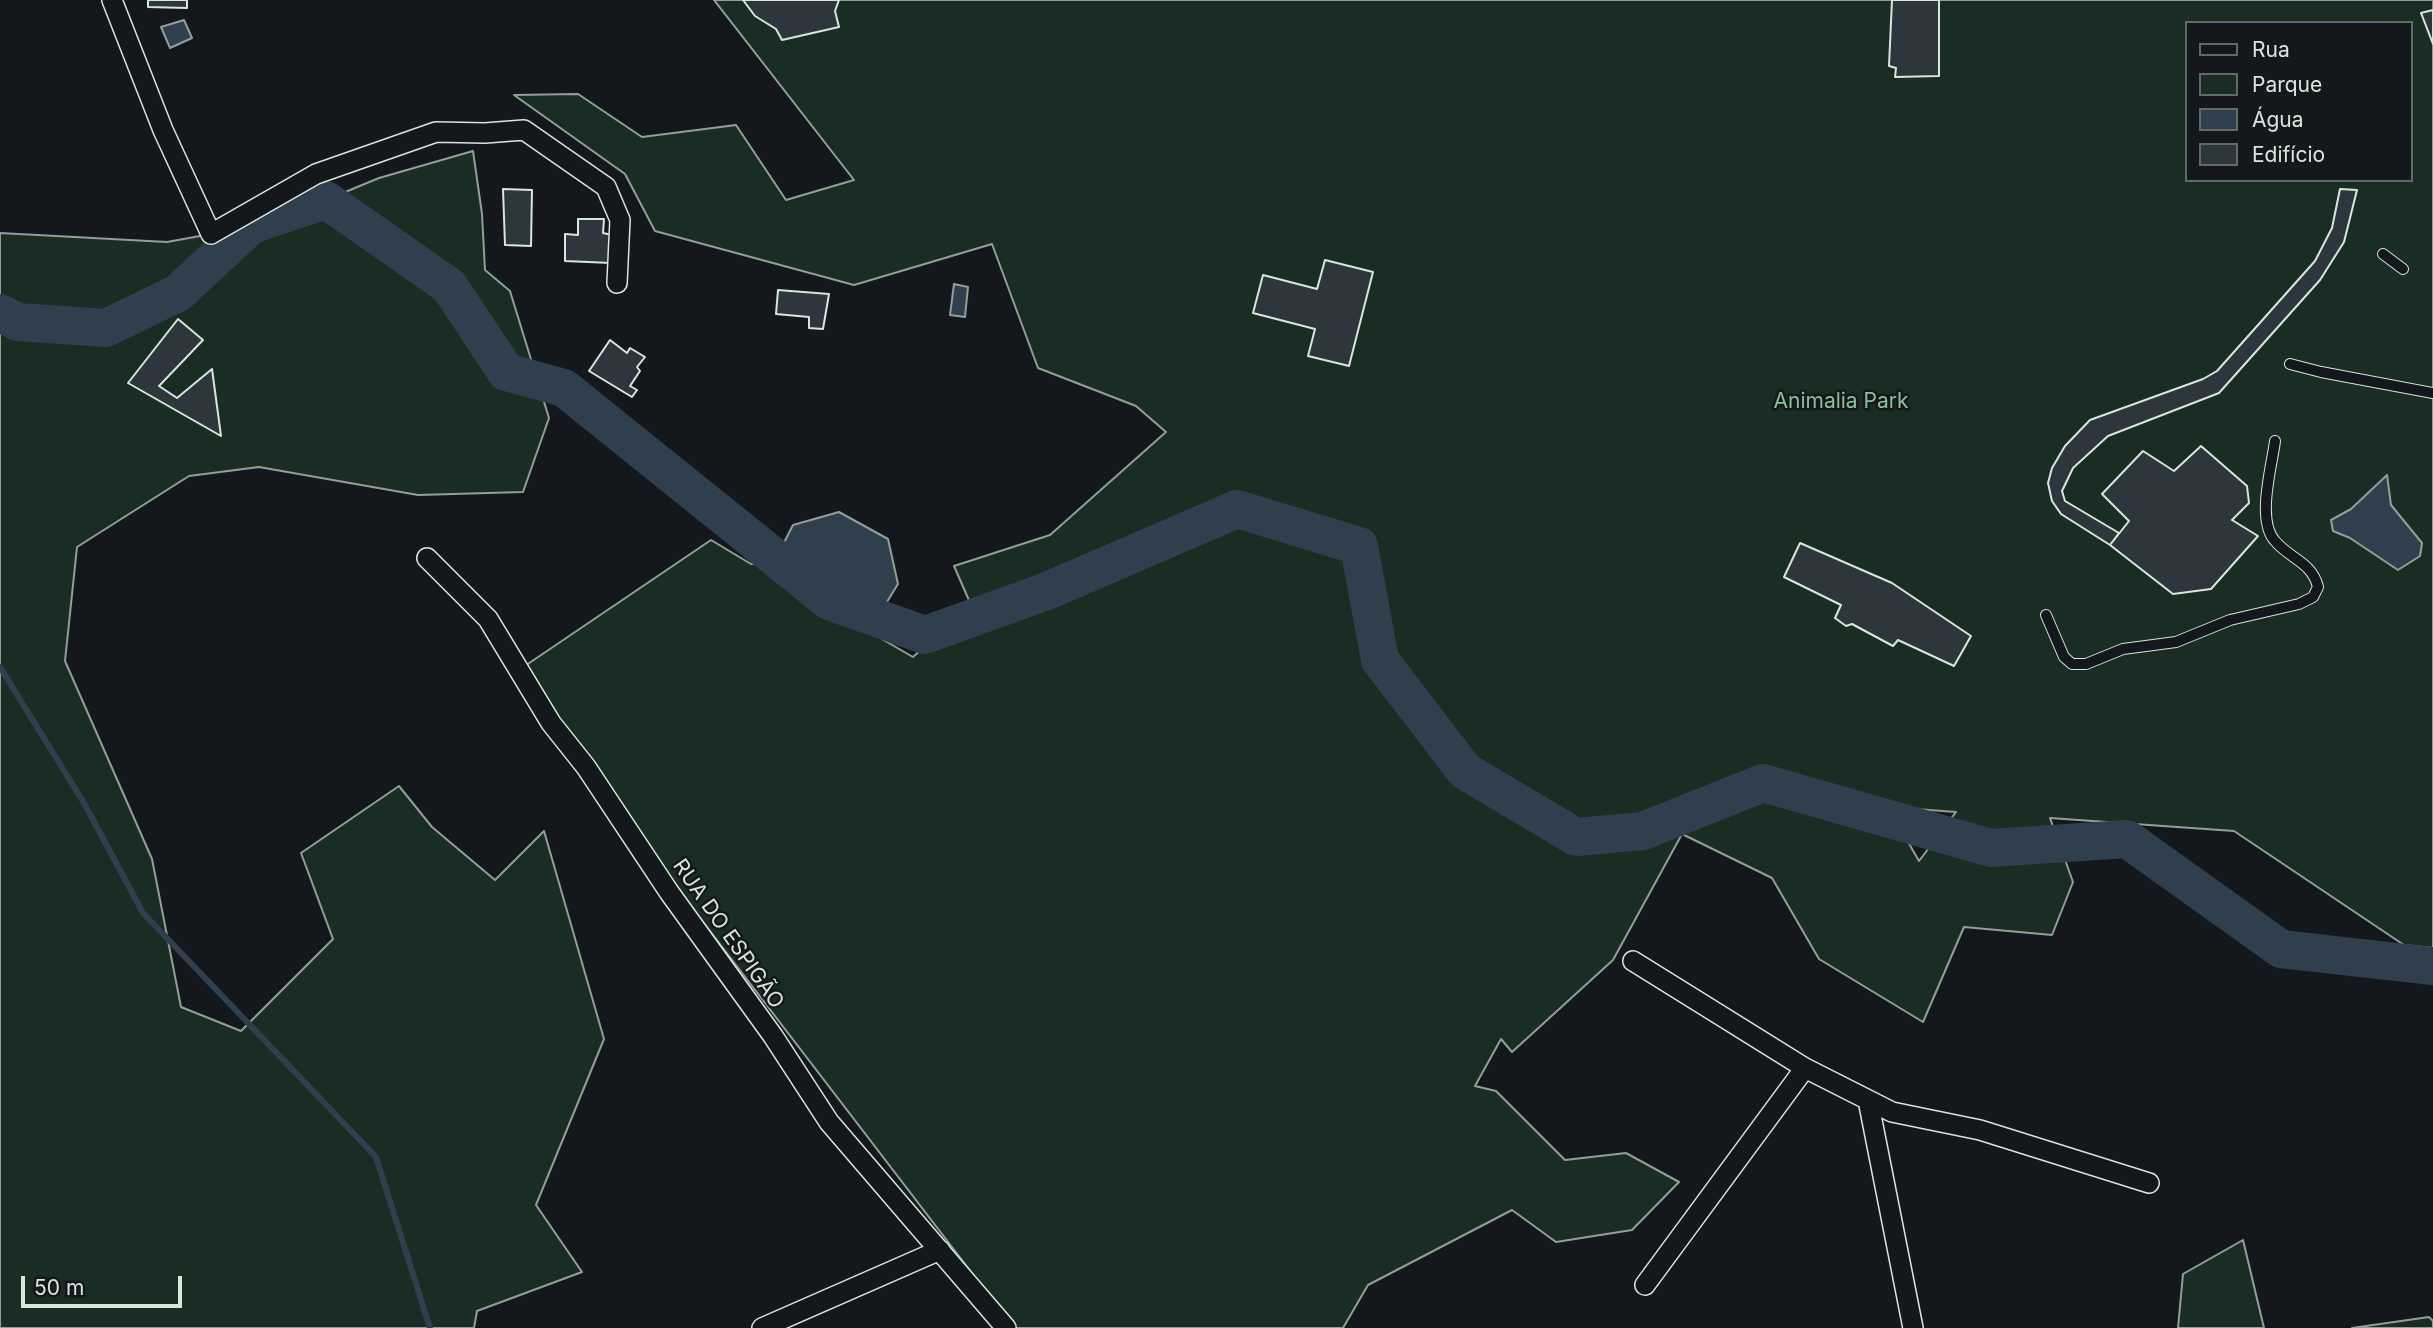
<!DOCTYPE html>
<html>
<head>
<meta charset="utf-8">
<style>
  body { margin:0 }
  #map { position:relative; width:2433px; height:1328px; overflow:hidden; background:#14181c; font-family:Inter,sans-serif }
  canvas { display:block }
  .legend { position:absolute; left:2185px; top:21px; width:228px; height:161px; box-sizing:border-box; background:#14181c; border:2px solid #626a69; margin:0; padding:9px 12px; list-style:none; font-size:21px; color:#d8e6dc }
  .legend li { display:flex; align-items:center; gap:14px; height:35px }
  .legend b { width:35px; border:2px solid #626a69 }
  .scale { position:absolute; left:21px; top:1276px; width:161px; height:32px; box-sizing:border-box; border:4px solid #d8e6dc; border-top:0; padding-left:9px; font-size:21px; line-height:24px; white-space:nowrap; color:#d8e6dc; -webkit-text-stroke:5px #14181c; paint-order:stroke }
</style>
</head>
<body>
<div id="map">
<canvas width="2433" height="1328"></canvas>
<ul class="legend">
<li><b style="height:9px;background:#14181c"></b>Rua</li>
<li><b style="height:19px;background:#1a2d24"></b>Parque</li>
<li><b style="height:19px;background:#2f3f4d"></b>Água</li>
<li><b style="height:19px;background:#2c363c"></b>Edifício</li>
</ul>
<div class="scale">50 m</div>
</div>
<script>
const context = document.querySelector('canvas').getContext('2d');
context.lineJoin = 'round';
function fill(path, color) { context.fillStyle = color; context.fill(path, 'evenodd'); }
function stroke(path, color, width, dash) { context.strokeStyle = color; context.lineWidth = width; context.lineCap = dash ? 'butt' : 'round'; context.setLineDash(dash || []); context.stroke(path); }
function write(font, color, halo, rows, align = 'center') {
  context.font = font + ' Inter,sans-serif'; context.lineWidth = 5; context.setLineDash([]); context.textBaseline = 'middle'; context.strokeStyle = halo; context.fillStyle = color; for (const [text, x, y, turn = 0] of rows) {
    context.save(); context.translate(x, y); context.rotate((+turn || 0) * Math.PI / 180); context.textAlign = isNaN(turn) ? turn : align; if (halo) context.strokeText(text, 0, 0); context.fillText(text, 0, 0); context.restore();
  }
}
const green = new Path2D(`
  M 714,0 L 2433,0 L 2433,948 L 2404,945 L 2234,831 L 2050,818 L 2073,882 L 2052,935 L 1964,927 L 1923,1022 L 1819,959 L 1772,878 L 1682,834 L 1613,960 L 1512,1052 L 1501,1039 L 1475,1086 L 1496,1091 L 1565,1160 L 1626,1153 L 1679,1182 L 1632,1230 L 1556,1242 L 1512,1210 L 1368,1285 L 1343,1328 L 1014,1328 L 513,674 L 711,540 L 751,564 L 774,561 L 804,594 L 913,657 L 971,605 L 954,566 L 1050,535 L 1166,432 L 1136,406 L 1038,368 L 992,244 L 854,285 L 655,231 L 625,174 L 514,95 L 578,94 L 642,137 L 736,125 L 786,200 L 854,180 ZM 2186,23 L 2410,23 L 2410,180 L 2186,180 ZM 1888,807 L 1956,812 L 1919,861 Z
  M 473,151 L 482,214 L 485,270 L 510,291 L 549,418 L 523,492 L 418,495 L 259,467 L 189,476 L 77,547 L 65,661 L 152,859 L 181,1007 L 241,1031 L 333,939 L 301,853 L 399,786 L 432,827 L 495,880 L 544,831 L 604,1039 L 536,1205 L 582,1272 L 477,1311 L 474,1328 L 0,1328 L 0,233 L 167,242 L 211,234 L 251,225 L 326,200 L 379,178 Z
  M 2243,1240 L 2264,1328 L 2178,1328 L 2183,1274 Z
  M 2429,1317 L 2433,1321 L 2433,1328 L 2352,1328 Z`);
const water = new Path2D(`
  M 184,20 L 192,38 L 170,48 L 161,27 Z
  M 954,284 L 968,287 L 965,317 L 950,315 Z
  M 2387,475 L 2391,505 L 2422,543 L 2420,556 L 2398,570 L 2350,538 L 2333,531 L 2331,520 L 2351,509 Z
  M 839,512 L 888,539 L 898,584 L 877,618 L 829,601 L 776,558 L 793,525 Z`);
const stream = new Path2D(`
  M 0,667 L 84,803 L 143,913 L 376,1157 L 430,1328`);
const river = new Path2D(`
  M 0,313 L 18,322 L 106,328 L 178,293 L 251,225 L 326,200 L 449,286 L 506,372 L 564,388 L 829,601 L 925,635 L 1047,591 L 1237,509 L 1359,546 L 1380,660 L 1465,771 L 1576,837 L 1643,831 L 1763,783 L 1991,848 L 2127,839 L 2281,949 L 2433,966`);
const building = new Path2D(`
  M 148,0 L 187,0 L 187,8 L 148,7 Z
  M 743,0 L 839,0 L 835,11 L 839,27 L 782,40 L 776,29 L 755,16 Z
  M 1892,0 L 1939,0 L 1939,76 L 1895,77 L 1896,68 L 1889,66 Z
  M 2433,10 L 2433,44 L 2421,13 Z
  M 503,189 L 532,190 L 531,246 L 505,245 Z
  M 2340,189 L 2357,190 L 2344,242 L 2320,280 L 2219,393 L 2108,436 L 2073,468 L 2062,491 L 2065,501 L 2119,533 L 2110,545 L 2061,514 L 2052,501 L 2048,483 L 2052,468 L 2065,446 L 2090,420 L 2203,379 L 2217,371 L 2315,261 L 2332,228 Z
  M 578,219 L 604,219 L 603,233 L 612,235 L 611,263 L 565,261 L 565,234 L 578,235 Z
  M 1325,260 L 1373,272 L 1349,366 L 1308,356 L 1315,329 L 1253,313 L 1263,275 L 1317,289 Z
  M 778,290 L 829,294 L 823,329 L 809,328 L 809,317 L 776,314 Z
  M 178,319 L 203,340 L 159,386 L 177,398 L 212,369 L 221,436 L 128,383 Z
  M 610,340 L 627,353 L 630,348 L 645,357 L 637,367 L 640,371 L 630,386 L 637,390 L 632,397 L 589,371 Z
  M 2201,446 L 2247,486 L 2249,503 L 2232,520 L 2258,536 L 2211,589 L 2173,594 L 2110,545 L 2129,521 L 2102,494 L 2143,451 L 2174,471 Z
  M 1800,543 L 1892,583 L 1971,636 L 1954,666 L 1898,640 L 1893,646 L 1852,624 L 1846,626 L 1835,618 L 1841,605 L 1784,577 Z`);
const lane = new Path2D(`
  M 2383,254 L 2403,269
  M 2290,364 L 2321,372 L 2433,393
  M 2046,615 L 2064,657 L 2072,664 L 2086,664 L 2123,649 L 2176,642 L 2230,620 L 2299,604 L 2313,597 L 2318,587 C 2312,562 2290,559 2275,541 C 2256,520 2272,466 2275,441`);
const street = new Path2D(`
  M 112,0 L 163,130 L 211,234 L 316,174 L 436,132 L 485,133 L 524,130 L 606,187 L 620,220 L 617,283
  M 427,558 L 488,619 L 551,723 L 586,767 L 669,892 L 773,1036 L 829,1122 L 1006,1328
  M 1633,961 L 1805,1068 L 1892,1112 L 1980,1130 L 2149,1183
  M 1868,1100 L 1913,1328
  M 1645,1285 L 1805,1068
  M 762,1328 L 940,1250`);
const parkNames = [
  ["Animalia Park",1841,402]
];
const streetNames = [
  ["RUA DO ESPIGÃO",728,934,55]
];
fill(green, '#1a2d24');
stroke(green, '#939e99', 2);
fill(water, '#2f3f4d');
stroke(water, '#939e99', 2);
stroke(stream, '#2f3f4d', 6);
stroke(river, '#2f3f4d', 38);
fill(building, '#2c363c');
stroke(building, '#d8e6dc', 2);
stroke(lane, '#d8e6dc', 12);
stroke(street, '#d8e6dc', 22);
stroke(lane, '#14181c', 10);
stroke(street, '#14181c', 19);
write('21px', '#8ac095', '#14181c', parkNames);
write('21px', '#d8e6dc', '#14181c', streetNames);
</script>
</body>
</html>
